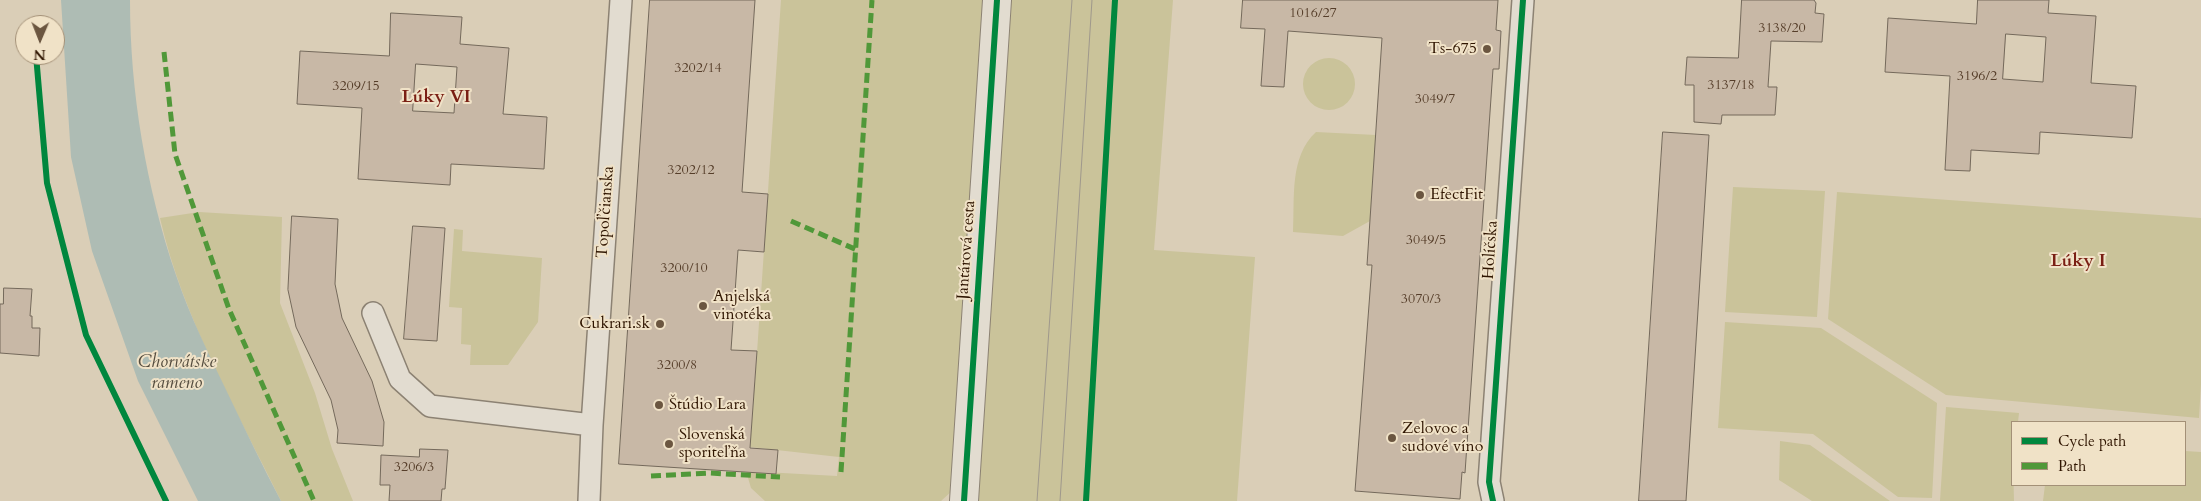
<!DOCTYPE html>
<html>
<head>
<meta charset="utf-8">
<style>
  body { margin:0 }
  #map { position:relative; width:2201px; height:501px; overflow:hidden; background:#daceb7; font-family:Cardo,serif }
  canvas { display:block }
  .legend { position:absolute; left:2011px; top:421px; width:175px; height:65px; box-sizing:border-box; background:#f0e2c7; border:1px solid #a39077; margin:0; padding:6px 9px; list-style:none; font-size:15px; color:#2f1500 }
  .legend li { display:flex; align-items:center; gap:10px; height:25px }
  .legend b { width:25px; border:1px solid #a39077 }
  .north { position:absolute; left:15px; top:15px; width:50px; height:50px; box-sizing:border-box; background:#f0e2c7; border:1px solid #a39077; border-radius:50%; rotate:181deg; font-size:14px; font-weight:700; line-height:20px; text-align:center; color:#2f1500 }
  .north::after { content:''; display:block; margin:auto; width:18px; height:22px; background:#6b5640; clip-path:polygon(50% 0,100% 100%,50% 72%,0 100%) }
</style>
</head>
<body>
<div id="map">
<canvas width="2201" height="501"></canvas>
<ul class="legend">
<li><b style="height:6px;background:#00873e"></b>Cycle path</li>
<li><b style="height:6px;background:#509839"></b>Path</li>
</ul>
<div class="north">N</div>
</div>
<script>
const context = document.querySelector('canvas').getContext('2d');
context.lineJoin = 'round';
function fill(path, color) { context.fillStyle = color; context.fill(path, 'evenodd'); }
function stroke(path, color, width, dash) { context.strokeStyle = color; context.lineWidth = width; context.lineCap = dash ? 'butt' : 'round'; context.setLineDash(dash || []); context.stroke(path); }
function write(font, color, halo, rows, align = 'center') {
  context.font = font + ' Cardo,serif'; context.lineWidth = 4; context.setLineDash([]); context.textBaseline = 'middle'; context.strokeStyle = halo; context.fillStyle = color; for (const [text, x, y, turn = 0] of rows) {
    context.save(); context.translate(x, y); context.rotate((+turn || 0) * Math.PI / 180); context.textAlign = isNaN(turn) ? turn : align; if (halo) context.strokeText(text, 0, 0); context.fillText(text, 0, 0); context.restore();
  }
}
const green = new Path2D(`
  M 781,0 L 986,0 L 953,490 L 941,501 L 765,501 L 751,488 L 746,471 L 837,476 L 839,457 L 750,447 L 754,396 L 728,394 L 755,382 Z
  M 1010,0 L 1173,0 L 1154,250 L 1255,257 L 1237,501 L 976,501 Z
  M1303 84a26 26 0 1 1 52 0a26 26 0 1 1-52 0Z
  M 1316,132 L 1376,135 L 1370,221 L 1343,236 L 1293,232 C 1295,198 1289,157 1316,132 Z
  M 1733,187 L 1825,191 L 1817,317 L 1725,312 Z
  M 1837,192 L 2201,218 L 2201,384 L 2199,418 L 1946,395 L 1828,319 Z
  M 199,212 L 282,217 L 280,303 L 315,393 L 332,449 L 353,501 L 281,501 C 236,409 183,319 160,218 Z
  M 454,229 L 463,230 L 462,251 L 542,258 L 538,322 L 508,365 L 470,365 L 471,345 L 461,344 L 462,308 L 449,307 Z
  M 1725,322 L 1821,328 L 1937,403 L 1932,498 L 1898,497 L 1813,434 L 1718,428 Z
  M 1946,407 L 2019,413 L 2018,422 L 2012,422 L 2014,501 L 1940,501 Z
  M 1780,441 L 1810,445 L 1890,501 L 1812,501 L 1779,480 Z
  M 2185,451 L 2201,452 L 2201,501 L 2043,501 L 2045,485 L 2185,485 Z`);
const water = new Path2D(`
  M 61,0 L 130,0 C 130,92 146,187 176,275 C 190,317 210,356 229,396 C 246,431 263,467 281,501 L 198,501 L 138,381 L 92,251 L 71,157 Z`);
const building = new Path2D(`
  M 650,0 L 755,0 L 742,192 L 768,194 L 764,252 L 738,250 L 731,350 L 757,351 L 750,448 L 778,450 L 776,474 L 619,464 Z
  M 1243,0 L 1498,0 L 1496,30 L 1501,31 L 1499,69 L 1493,69 L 1465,473 L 1462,472 L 1460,499 L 1355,491 L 1372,265 L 1367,265 L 1382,38 L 1288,31 L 1284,87 L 1261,86 L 1265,29 L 1241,28 Z
  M 1742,0 L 1814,0 L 1816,3 L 1815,13 L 1824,14 L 1822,42 L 1771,41 L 1768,87 L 1777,87 L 1775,115 L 1722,115 L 1721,124 L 1694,122 L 1694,85 L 1685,85 L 1687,57 L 1738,58 Z
  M 1978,0 L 2049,0 L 2048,13 L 2096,16 L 2091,83 L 2136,86 L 2132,138 L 2040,132 L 2039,154 L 1971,150 L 1970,171 L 1945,170 L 1950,76 L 1885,72 L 1888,18 L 1976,24 ZM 2006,34 L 2046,37 L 2043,82 L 2003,79 Z
  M 391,13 L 462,17 L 460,44 L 509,48 L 503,114 L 547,117 L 544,169 L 451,164 L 450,185 L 358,179 L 362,108 L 297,104 L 300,51 L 389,56 ZM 416,64 L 457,67 L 454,113 L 413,111 Z
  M 1663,132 L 1709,135 L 1686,501 L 1639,501 Z
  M 292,216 L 338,219 L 335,284 L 342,318 L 372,381 L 384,422 L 383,446 L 337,443 L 338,430 L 331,400 L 296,327 L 288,290 Z
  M 413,226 L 445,228 L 437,341 L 404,339 Z
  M 4,288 L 32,289 L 30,316 L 32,316 L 32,328 L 40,328 L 39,356 L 0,353 L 0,304 L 3,304 Z
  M 420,449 L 448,450 L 445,489 L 442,489 L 441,501 L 389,501 L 390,485 L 380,485 L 381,455 L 419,457 Z`);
const minor = new Path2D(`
  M 373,313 L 400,379 L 430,406 L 592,425
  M 589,501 L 592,425 L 621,0
  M 1493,501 L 1489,482 L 1523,0`);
const tertiary = new Path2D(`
  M 964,501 L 997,0`);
const tram = new Path2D(`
  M 1037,501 L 1072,0
  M 1060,501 L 1092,0`);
const quiet = new Path2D(`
  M 164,52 L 175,154 L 229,309 L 314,501
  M 791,221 L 857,250
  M 841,472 L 872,0
  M 651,476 L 709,473 L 780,477`);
const cycleway = new Path2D(`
  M 36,55 L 47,183 L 86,335 L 166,501
  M 964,501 L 997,0
  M 1086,501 L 1115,0
  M 1493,501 L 1489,482 L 1523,0`);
const markers = [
  [1487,49,5,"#6b5640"],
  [1420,195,5,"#6b5640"],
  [703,306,5,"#6b5640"],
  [660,324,5,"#6b5640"],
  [659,405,5,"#6b5640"],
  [1392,438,5,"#6b5640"],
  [669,444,5,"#6b5640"]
];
const numberNames = [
  ["1016/27",1313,14],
  ["3138/20",1782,29],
  ["3202/14",698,69],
  ["3196/2",1977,77],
  ["3137/18",1731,86],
  ["3209/15",356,87],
  ["3049/7",1435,100],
  ["3202/12",691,171],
  ["3049/5",1426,241],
  ["3200/10",684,269],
  ["3070/3",1421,300],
  ["3200/8",677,366],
  ["3206/3",414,468]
];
const poiNames = [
  ["Ts-675",1477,49,"right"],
  ["EfectFit",1430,195],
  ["Anjelská",713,297],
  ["vinotéka",713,315],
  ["Cukrari.sk",650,324,"right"],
  ["Štúdio Lara",669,405],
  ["Zelovoc a",1402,429],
  ["sudové víno",1402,447],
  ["Slovenská",679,435],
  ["sporiteľňa",679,453]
];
const streetNames = [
  ["Topoľčianska",606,212,-86],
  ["Jantárová cesta",967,250,-86],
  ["Holíčska",1491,250,-86]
];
const neighbourhoodNames = [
  ["Lúky VI",436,98],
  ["Lúky I",2078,262]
];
const waterNames = [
  ["Chorvátske",177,363],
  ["rameno",177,384]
];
fill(green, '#cac39a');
fill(water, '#aebcb4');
fill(building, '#c8b8a6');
stroke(building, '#74695b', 1);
stroke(minor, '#8c8273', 24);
stroke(tertiary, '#8c8273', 30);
stroke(minor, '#e2dcd0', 21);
stroke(tertiary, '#e2dcd0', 28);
stroke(tram, '#9f988c', 1);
stroke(quiet, '#509839', 5, [10, 5]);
stroke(cycleway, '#00873e', 6);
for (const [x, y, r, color] of markers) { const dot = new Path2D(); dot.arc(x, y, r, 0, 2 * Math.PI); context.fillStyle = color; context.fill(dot); stroke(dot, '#f0e2c7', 2); }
write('14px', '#563e2a', null, numberNames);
write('16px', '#2f1500', '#f0e2c7', poiNames, 'left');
write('16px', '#2f1500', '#f0e2c7', streetNames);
write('bold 18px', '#7a1f14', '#f0e2c7', neighbourhoodNames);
write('italic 18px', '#554d3f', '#f0e2c7', waterNames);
</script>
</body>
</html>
